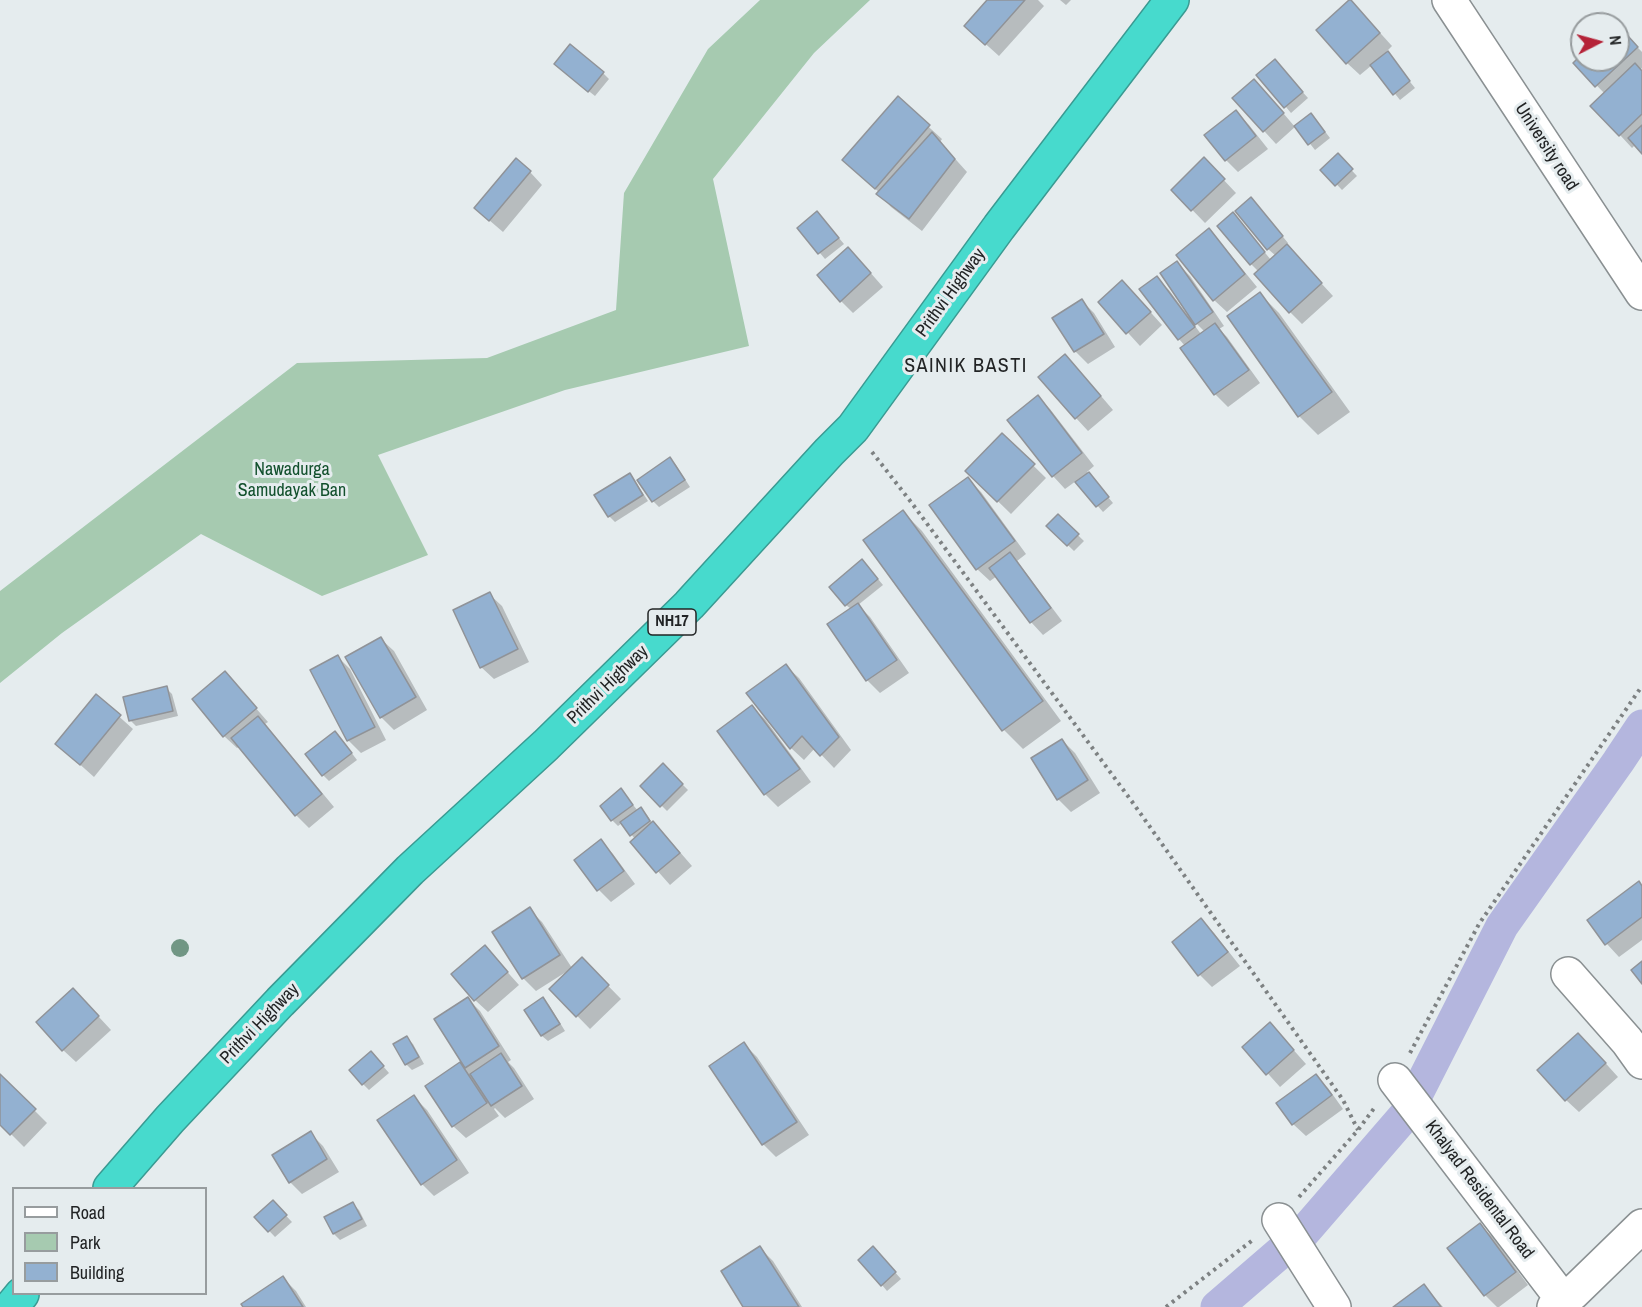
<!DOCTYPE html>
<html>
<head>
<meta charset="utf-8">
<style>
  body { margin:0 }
  #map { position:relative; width:1642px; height:1307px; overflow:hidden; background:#e5ecee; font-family:"Archivo Narrow",sans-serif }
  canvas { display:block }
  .legend { position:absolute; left:12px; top:1187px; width:195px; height:108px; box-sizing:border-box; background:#e5ecee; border:2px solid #979c9e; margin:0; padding:8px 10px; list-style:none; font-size:18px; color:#222425 }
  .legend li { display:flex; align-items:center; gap:12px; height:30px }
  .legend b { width:30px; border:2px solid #979c9e }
  .north { position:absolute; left:1570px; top:12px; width:60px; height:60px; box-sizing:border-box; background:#e5ecee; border:2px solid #979c9e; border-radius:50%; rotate:84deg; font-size:16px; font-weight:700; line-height:24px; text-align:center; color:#222425 }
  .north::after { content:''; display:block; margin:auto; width:21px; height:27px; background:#b52338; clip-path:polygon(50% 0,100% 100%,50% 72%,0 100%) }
</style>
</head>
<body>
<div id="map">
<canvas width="1642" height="1307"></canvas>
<ul class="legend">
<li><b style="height:8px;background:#fff"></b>Road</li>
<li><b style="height:16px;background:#a6cab0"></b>Park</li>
<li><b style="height:16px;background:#93b1d1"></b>Building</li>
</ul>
<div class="north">N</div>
</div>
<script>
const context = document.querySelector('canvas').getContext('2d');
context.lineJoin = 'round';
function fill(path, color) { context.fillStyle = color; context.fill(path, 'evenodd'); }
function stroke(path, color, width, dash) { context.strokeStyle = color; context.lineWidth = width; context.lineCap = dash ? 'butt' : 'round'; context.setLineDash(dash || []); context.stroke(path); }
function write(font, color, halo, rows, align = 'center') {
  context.font = font + ' "Archivo Narrow",sans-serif'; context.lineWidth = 6; context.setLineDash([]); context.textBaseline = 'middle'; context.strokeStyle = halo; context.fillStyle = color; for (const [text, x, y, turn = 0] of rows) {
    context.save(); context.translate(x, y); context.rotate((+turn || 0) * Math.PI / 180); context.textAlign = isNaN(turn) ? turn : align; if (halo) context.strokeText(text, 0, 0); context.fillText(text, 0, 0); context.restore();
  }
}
const green = new Path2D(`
  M 760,0 L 870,0 L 814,53 L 713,179 L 749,346 L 565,390 L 378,455 L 428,555 L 322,596 L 201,534 L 62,633 L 0,683 L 0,591 L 297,363 L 487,358 L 616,310 L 624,193 L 708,49 Z`);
const shadow = new Path2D(`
  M 989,0 L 1038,0 L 1044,6 L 999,56 L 979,38 Z
  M 1060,0 L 1071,0 L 1066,5 Z
  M 1363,14 L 1392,46 L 1386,52 L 1415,88 L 1400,100 L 1372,65 L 1360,75 L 1347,63 Z
  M 1618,27 L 1642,52 L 1642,68 L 1640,70 L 1642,73 L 1642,152 L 1635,145 L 1632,148 L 1620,135 L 1605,94 L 1575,63 L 1582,56 L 1582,60 L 1618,60 Z
  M 1280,67 L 1308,98 L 1291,113 L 1286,107 Z
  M 562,70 L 603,73 L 609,79 L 595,96 Z
  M 1267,94 L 1295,127 L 1317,121 L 1330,138 L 1315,150 L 1296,126 L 1276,144 L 1234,98 Z
  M 898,99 L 942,139 L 940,142 L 967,172 L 922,231 L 891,207 L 879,194 L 880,193 L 857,173 Z
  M 1236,112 L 1249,125 L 1268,149 L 1238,172 L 1226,160 Z
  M 1338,156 L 1357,176 L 1342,190 L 1323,170 Z
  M 1204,159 L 1236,193 L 1205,223 L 1173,190 Z
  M 530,172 L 542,185 L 503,232 L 489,220 Z
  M 1257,205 L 1288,243 L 1286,245 L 1333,296 L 1302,324 L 1290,312 L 1259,272 L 1251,264 L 1238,220 L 1271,260 L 1276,256 L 1268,249 Z
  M 823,219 L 844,244 L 825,259 L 799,228 Z
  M 1208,230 L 1221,243 L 1257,287 L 1227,312 L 1214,300 Z
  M 861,262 L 883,287 L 853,313 L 841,301 Z
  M 1177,263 L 1190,276 L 1224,326 L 1219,329 L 1227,337 L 1260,383 L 1228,407 L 1215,394 L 1185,346 L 1179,339 L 1156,278 L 1169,290 L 1189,317 L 1191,316 ZM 1194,321 L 1205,332 L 1201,334 L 1192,322 Z
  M 1260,294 L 1279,313 L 1350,412 L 1318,435 L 1299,416 Z
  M 1135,295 L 1162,325 L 1140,346 L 1100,302 Z
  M 1082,301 L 1094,313 L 1115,347 L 1088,364 L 1075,351 Z
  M 1077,368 L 1113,410 L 1088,431 L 1076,418 Z
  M 1038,397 L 1050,409 L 1094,466 L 1087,472 L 1113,503 L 1103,512 L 1076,481 L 1065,489 L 1053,476 Z
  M 1002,435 L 1046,478 L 1011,514 L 967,471 Z
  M 670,459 L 676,465 L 690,487 L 659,507 L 653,501 Z
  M 629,475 L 635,481 L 648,501 L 615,522 L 609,516 Z
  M 968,479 L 981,492 L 1026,554 L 1017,561 L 1062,621 L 1043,635 L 1031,622 L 997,576 L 990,581 L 977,569 Z
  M 903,512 L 922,531 L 1061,721 L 1023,749 L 1004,730 L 865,540 Z
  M 1058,516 L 1084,541 L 1074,551 L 1048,526 Z
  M 868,567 L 883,585 L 858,605 L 870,617 L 909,673 L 880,693 L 867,680 L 851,609 L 846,605 Z
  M 489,594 L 502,606 L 529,662 L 494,679 L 481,667 Z
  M 381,639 L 394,651 L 427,710 L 394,730 L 381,717 Z
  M 338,657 L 350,669 L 386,740 L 361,753 L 348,740 Z
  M 786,666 L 799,678 L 851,750 L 834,768 L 815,748 L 804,760 L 791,748 L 748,694 Z
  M 225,673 L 268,722 L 265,724 L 334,807 L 309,828 L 296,815 L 240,746 L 237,748 L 224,736 Z
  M 166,688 L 172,694 L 178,716 L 136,726 L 130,720 Z
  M 96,696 L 133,729 L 94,777 L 57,744 Z
  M 752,707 L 765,719 L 811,782 L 778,807 L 765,794 L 719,732 Z
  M 341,739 L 357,760 L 329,781 L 323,775 Z
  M 1062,740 L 1075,753 L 1100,793 L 1071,812 L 1058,799 Z
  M 663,765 L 688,790 L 667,811 L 642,786 Z
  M 621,790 L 638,811 L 641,809 L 647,815 L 653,824 L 666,836 L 692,866 L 670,885 L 632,842 L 635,839 L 622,823 L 618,826 L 612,820 Z
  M 600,841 L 613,854 L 635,884 L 611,902 L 599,890 Z
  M 1642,887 L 1642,940 L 1619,957 L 1607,944 L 1589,921 Z
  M 529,909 L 542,922 L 572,968 L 582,959 L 621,999 L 590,1029 L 551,989 L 567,973 L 566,972 L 536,991 L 524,979 L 494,932 Z
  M 1201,920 L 1214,933 L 1240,966 L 1212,987 L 1200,975 L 1174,942 Z
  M 485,947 L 519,985 L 488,1012 L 475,1000 Z
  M 468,999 L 480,1011 L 511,1060 L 508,1062 L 514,1068 L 534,1099 L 505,1118 L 495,1108 L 494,1109 L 499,1116 L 466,1138 L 453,1126 L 427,1086 L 463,1061 Z
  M 543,999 L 549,1005 L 565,1031 L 548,1041 L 542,1036 Z
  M 86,1003 L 111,1030 L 76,1062 L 63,1050 Z
  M 1282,1037 L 1306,1064 L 1280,1087 L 1244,1047 Z
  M 407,1038 L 413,1044 L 424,1064 L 412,1070 L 406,1064 Z
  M 744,1044 L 757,1057 L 809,1135 L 776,1157 L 763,1144 L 711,1066 Z
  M 1591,1047 L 1618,1077 L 1579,1112 L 1566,1100 Z
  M 377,1059 L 389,1073 L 369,1090 L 363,1084 Z
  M 0,1076 L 47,1123 L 24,1147 L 0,1123 Z
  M 1316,1076 L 1328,1088 L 1343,1109 L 1306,1136 L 1293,1124 Z
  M 414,1097 L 427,1110 L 469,1173 L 434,1196 L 422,1184 Z
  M 310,1133 L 323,1146 L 339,1172 L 302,1194 L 290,1182 Z
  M 273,1202 L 292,1222 L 275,1237 L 256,1217 Z
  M 353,1204 L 359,1210 L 367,1226 L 340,1240 L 334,1234 L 326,1218 Z
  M 1480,1225 L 1493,1237 L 1528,1285 L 1499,1307 L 1497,1307 L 1485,1295 Z
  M 760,1248 L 773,1261 L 802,1307 L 745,1307 Z
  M 879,1254 L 901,1279 L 887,1291 L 882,1285 Z
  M 283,1278 L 296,1291 L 306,1307 L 245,1307 Z
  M 1424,1286 L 1443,1307 L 1396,1307 Z`);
const canal = new Path2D(`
  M 1217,1307 L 1304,1232 L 1407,1113 L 1502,926 L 1618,762 L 1642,726`);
const building = new Path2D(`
  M 987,0 L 1025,0 L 985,45 L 964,26 Z
  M 1349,0 L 1351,0 L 1380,33 L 1346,64 L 1316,30 Z
  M 1618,25 L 1638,47 L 1595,87 L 1573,63 L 1582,54 L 1582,60 L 1618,60 Z
  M 570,44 L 604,72 L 588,92 L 554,64 Z
  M 1388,51 L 1410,81 L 1393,95 L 1370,65 Z
  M 1275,59 L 1303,92 L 1284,108 L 1256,75 Z
  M 1635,63 L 1642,71 L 1642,114 L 1619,136 L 1590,106 Z
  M 1254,79 L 1284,113 L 1263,132 L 1232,98 Z
  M 898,96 L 930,125 L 875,189 L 842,160 Z
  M 1236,110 L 1256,136 L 1225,161 L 1204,135 Z
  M 1311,113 L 1325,132 L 1308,145 L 1294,126 Z
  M 1642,125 L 1642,154 L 1628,138 Z
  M 932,132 L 955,159 L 909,219 L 876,194 Z
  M 1338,153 L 1353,169 L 1335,186 L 1320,170 Z
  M 1204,157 L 1225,179 L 1191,211 L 1171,190 Z
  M 516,158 L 531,171 L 489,221 L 474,208 Z
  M 1251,197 L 1283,236 L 1267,250 L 1235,211 Z
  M 817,211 L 839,238 L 818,254 L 797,228 Z
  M 1233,212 L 1265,252 L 1250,265 L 1217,226 Z
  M 1209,228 L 1245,274 L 1213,301 L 1176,255 Z
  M 1287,244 L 1322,283 L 1289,313 L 1254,274 Z
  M 848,247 L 871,273 L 840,302 L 817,275 Z
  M 1177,261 L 1213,312 L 1195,325 L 1160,273 Z
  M 1157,276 L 1195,327 L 1178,340 L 1139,289 Z
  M 1122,280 L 1151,312 L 1126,334 L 1098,302 Z
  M 1260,292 L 1332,392 L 1298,417 L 1227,316 Z
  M 1082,299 L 1104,334 L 1074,352 L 1052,318 Z
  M 1215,323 L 1249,370 L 1214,395 L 1180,348 Z
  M 1065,354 L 1101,396 L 1075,419 L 1038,377 Z
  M 1038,395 L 1082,453 L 1052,477 L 1007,420 Z
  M 1002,433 L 1035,464 L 997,502 L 965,471 Z
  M 670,457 L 685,480 L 652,502 L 637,480 Z
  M 1089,472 L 1109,497 L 1096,507 L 1075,482 Z
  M 630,473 L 643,495 L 608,517 L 594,495 Z
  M 968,477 L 1015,541 L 976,570 L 929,505 Z
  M 903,510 L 1043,701 L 1002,731 L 863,540 Z
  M 1058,514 L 1079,534 L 1067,546 L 1046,526 Z
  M 1010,552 L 1051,608 L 1030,623 L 989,568 Z
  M 862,559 L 878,579 L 845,606 L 829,587 Z
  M 490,592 L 518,649 L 480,668 L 453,610 Z
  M 858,603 L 897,660 L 866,681 L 827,624 Z
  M 381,637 L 416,697 L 380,718 L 345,657 Z
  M 338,655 L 375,727 L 347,741 L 310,670 Z
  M 786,664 L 839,737 L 820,756 L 802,736 L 790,749 L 746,693 Z
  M 225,671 L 257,708 L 223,737 L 192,699 Z
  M 167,686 L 173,711 L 129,721 L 123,697 Z
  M 96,694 L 121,715 L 80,765 L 55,744 Z
  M 752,705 L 800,769 L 764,795 L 717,731 Z
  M 258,716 L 322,794 L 295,816 L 231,738 Z
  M 335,731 L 352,753 L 322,776 L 305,754 Z
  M 1062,739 L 1088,780 L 1057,800 L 1031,758 Z
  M 663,763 L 683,784 L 660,807 L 640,786 Z
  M 621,788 L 633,805 L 611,821 L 600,806 Z
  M 641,807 L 650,821 L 630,836 L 620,822 Z
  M 653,821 L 680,853 L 656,873 L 630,842 Z
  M 601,839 L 624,871 L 597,891 L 574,860 Z
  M 1639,881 L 1642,886 L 1642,917 L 1605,945 L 1587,920 Z
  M 530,907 L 560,955 L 522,979 L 492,932 Z
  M 1201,918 L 1228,952 L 1198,976 L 1172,942 Z
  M 485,945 L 508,972 L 474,1001 L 451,974 Z
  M 582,957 L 609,985 L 576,1017 L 549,989 Z
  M 1642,961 L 1642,984 L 1631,970 Z
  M 73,988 L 99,1016 L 62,1051 L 36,1022 Z
  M 468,997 L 499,1046 L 465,1068 L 434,1019 Z
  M 543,997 L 560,1024 L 541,1036 L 524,1010 Z
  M 1270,1022 L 1294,1050 L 1266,1075 L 1242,1047 Z
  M 1578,1033 L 1606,1063 L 1565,1101 L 1537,1070 Z
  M 407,1036 L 419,1057 L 405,1065 L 393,1044 Z
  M 744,1042 L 797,1122 L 762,1145 L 709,1066 Z
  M 371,1051 L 384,1066 L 362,1085 L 349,1070 Z
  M 501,1053 L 522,1086 L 491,1106 L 470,1074 Z
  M 460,1062 L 487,1103 L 452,1127 L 425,1086 Z
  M 0,1074 L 36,1109 L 10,1135 L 0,1125 Z
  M 1316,1074 L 1332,1095 L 1292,1125 L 1276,1103 Z
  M 414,1095 L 457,1160 L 421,1185 L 377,1120 Z
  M 311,1131 L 327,1159 L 289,1183 L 272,1155 Z
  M 273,1200 L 287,1215 L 268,1232 L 254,1217 Z
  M 353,1202 L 362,1219 L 333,1234 L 324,1217 Z
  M 1480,1223 L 1516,1272 L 1484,1296 L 1447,1248 Z
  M 760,1246 L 799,1307 L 743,1307 L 721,1271 Z
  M 873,1246 L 896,1272 L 881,1286 L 858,1260 Z
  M 283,1276 L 303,1307 L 243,1307 L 241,1304 Z
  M 1424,1284 L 1441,1307 L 1393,1307 Z`);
const path = new Path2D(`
  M 872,452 L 911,502 L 1133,803 L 1343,1100 L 1358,1130
  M 1410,1053 L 1479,924 L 1642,686
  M 1299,1197 L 1358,1130 L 1375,1107
  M 1166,1307 L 1254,1239`);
const street = new Path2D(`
  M 1449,0 L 1642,293
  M 1568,974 L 1627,1041 L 1642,1062
  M 1395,1080 L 1563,1300
  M 1279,1220 L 1334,1307
  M 1554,1307 L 1573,1293 L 1642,1226`);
const highway = new Path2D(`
  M 110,1188 L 170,1119 L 280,1002 L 410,870 L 546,745 L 689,605 L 829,452 L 853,428 L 999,227 L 1172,0
  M 11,1307 L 22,1294`);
const trees = [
  [180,948]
];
const shields = [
  [672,622,48]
];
const shieldNames = [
  ["NH17",672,622]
];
const streetNames = [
  ["University road",1546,147,57],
  ["Prithvi Highway",951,293,-54],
  ["Prithvi Highway",608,685,-44],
  ["Prithvi Highway",260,1024,-46],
  ["Khalyad Residental Road",1479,1190,53]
];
const parkNames = [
  ["Nawadurga",292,470],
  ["Samudayak Ban",292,491]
];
const neighbourhoodNames = [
  ["SAINIK BASTI",966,367]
];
fill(green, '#a6cab0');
fill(shadow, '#0003');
stroke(canal, '#b4b6de', 33);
fill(building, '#93b1d1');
stroke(building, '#909398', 1.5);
stroke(street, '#8a9092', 36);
stroke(highway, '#3a9a92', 36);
stroke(path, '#7d8182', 4, [3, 4.5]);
stroke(street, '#fff', 33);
stroke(highway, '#47dacd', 33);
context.fillStyle = '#719684';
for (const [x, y] of trees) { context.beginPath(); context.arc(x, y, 9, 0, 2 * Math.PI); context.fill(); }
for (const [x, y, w] of shields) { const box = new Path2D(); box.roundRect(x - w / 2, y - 13, w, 26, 4.5); context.fillStyle = '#e5ecee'; context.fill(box); stroke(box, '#222425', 1.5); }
write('bold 16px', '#222425', null, shieldNames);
write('18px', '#222425', '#e5ecee', streetNames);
write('18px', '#12502d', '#e5ecee', parkNames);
context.letterSpacing = '1.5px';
write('20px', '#222425', '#e5ecee', neighbourhoodNames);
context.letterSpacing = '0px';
</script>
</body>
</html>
